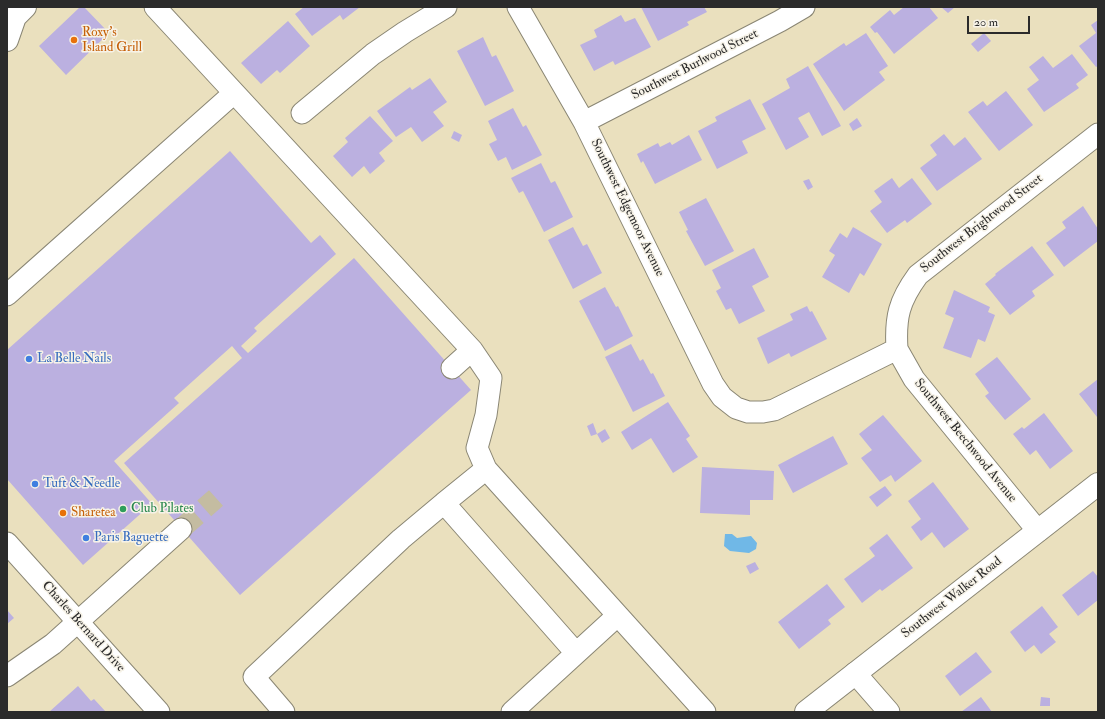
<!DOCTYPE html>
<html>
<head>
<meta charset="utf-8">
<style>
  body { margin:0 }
  #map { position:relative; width:1105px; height:719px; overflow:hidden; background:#eae0be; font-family:"IM FELL Double Pica",serif }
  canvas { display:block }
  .frame { position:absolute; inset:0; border:8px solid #2b2b2b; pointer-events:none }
  .scale { position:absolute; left:967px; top:16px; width:63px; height:18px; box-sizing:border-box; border:2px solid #2b2b2b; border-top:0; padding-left:5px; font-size:12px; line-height:14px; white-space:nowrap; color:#2b2b2b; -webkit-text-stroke:3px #f7f3e8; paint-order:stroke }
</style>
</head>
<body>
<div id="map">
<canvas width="1105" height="719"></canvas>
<div class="frame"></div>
<div class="scale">20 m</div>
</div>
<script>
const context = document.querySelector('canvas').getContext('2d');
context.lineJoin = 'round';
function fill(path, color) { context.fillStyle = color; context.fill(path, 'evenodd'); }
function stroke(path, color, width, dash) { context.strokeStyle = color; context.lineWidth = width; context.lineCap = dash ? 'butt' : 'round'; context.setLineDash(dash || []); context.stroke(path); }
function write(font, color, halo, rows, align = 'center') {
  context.font = font + ' "IM FELL Double Pica",serif'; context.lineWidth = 3; context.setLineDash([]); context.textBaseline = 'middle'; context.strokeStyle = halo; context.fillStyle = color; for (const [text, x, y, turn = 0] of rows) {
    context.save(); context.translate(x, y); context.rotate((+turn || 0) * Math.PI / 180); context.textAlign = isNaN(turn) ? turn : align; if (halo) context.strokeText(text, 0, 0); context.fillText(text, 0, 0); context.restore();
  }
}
const water = new Path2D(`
  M 725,534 L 732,534 L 737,538 L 751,536 L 757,543 L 756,549 L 749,553 L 730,551 L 724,546 Z`);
const building = new Path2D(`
  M 80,7 L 84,7 L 109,33 L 66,75 L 39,46 Z
  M 304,7 L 360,7 L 343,20 L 340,15 L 312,36 L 295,14 Z
  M 641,7 L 704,7 L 707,12 L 687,22 L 689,25 L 658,41 Z
  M 904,7 L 929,7 L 938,18 L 894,54 L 877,32 L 875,33 L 870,27 L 890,10 L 894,15 Z
  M 941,7 L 955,7 L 948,13 Z
  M 621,15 L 625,22 L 635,18 L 651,47 L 615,65 L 613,61 L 594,71 L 580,45 L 597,37 L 594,30 Z
  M 1098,20 L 1098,66 L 1096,67 L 1079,46 L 1096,33 L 1091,25 Z
  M 288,21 L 310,46 L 280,73 L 277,70 L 261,84 L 241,63 Z
  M 866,33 L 888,66 L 879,72 L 885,80 L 844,111 L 813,64 L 844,43 L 846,46 Z
  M 984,33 L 991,41 L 978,52 L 971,44 Z
  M 483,37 L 492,57 L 496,55 L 514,91 L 485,106 L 457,51 Z
  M 1072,54 L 1088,75 L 1076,84 L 1079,88 L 1044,112 L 1027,89 L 1039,80 L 1029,67 L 1043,56 L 1053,68 Z
  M 808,66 L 841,126 L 822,136 L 809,112 L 798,118 L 809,137 L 786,150 L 762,104 L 790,88 L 786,79 Z
  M 430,78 L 447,102 L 433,112 L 444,126 L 422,142 L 411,127 L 396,137 L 377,111 L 410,87 L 412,90 Z
  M 1006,91 L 1033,125 L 999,151 L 968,112 L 983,101 L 987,106 Z
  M 750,99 L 766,129 L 742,141 L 748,153 L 717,169 L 698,131 L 717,121 L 715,117 Z
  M 513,108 L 523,127 L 526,125 L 542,155 L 512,170 L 506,157 L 498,161 L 489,144 L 497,140 L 488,121 Z
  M 370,116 L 393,141 L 379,153 L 385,161 L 370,174 L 364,166 L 352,177 L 333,156 L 348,142 L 345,138 Z
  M 857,118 L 862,126 L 853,131 L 849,124 Z
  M 454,131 L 462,135 L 459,142 L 451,138 Z
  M 944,134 L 954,146 L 965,137 L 982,159 L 937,191 L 920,168 L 937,155 L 930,145 Z
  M 689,135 L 702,160 L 655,184 L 643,161 L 641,163 L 637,154 L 658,143 L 660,147 L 670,142 L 672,145 Z
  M 230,151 L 311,243 L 320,235 L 336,254 L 254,328 L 257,331 L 241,346 L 248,353 L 354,258 L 471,390 L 240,595 L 124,463 L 242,358 L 232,346 L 174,398 L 179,403 L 114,461 L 154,506 L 148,511 L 146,509 L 83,565 L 7,479 L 7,350 Z
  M 541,163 L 551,183 L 555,181 L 573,217 L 544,232 L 523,191 L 519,193 L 511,178 Z
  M 892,178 L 899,188 L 912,178 L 932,204 L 907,223 L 905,220 L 887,233 L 870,211 L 882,202 L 874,191 Z
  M 809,179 L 813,187 L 808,190 L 803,181 Z
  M 706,198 L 734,251 L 705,266 L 686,231 L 688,230 L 679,212 Z
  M 1083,206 L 1098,229 L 1098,241 L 1064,267 L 1046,243 L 1066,228 L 1062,222 Z
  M 573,227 L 583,246 L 587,244 L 602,273 L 573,289 L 548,240 Z
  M 853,227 L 882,244 L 864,276 L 860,273 L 849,293 L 822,277 L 835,255 L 829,251 L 840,233 L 847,238 Z
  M 1032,246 L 1054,275 L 1032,291 L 1035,296 L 1010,315 L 985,284 L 996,275 L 995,274 Z
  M 754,248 L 769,277 L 752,286 L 765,311 L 739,324 L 731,308 L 726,310 L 716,291 L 721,288 L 712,270 Z
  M 605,287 L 616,307 L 618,306 L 633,336 L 605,351 L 579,301 Z
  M 954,290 L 990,307 L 988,312 L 995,315 L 985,342 L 978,339 L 971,358 L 943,348 L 954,318 L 945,314 Z
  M 807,306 L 810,312 L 812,311 L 827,339 L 791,357 L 789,353 L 768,364 L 757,338 L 793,320 L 790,314 Z
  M 631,344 L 640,361 L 643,359 L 651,374 L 653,373 L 665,396 L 633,412 L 605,357 Z
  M 997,357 L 1031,399 L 1005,420 L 985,396 L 989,393 L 975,374 Z
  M 1098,379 L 1098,416 L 1097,417 L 1079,394 Z
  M 668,402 L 690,436 L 686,439 L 698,457 L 673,473 L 651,438 L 632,450 L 621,432 Z
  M 1044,413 L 1073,451 L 1050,469 L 1036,450 L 1030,455 L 1013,434 L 1022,427 L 1024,429 Z
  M 883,415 L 922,461 L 895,482 L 891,475 L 880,482 L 861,458 L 872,450 L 859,434 Z
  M 593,423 L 597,434 L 605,429 L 610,438 L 602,443 L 597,434 L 591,436 L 587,426 Z
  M 833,436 L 848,464 L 793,493 L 778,465 Z
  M 702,467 L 774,471 L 773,500 L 750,500 L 750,515 L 700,513 Z
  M 933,482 L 969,529 L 944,548 L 932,532 L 921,541 L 911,527 L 921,519 L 908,501 Z
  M 885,486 L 892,495 L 877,507 L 869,497 Z
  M 887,534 L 913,568 L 882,591 L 880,589 L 862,603 L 844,579 L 875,556 L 869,548 Z
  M 755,562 L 759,569 L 750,574 L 746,566 Z
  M 1093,571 L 1098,577 L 1098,600 L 1078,616 L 1062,595 Z
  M 827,584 L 845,607 L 828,620 L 831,624 L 799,649 L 778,622 Z
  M 1042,606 L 1058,627 L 1049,634 L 1056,642 L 1041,654 L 1034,645 L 1025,652 L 1010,632 Z
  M 7,610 L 14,618 L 7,624 Z
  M 976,652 L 992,672 L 960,696 L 945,676 Z
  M 78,686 L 91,701 L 94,699 L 106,712 L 49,712 Z
  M 981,697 L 992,712 L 961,712 Z
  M 1041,697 L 1050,698 L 1050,706 L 1040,706 Z`);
const minorTunnel = new Path2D(`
  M 181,529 L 216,498`);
const minor = new Path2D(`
  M 155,7 L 472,350 L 491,378 L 486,415 L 477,448 L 486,469 L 705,712
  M 518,7 L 584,122 L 713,384 L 722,397 L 736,408 L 748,412 L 763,412 L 774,410 L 897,349 C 895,317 899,301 918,275 L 1098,134
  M 302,113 L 373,54 L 405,32 L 446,7
  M 584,122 L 780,21 L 804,7
  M 7,295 L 234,93
  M 897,349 L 914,379 L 1038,531
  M 452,368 L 472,350
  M 486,469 L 444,503 L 576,653
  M 7,543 L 159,712
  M 855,673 L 889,712
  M 7,676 L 53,644 L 181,529
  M 284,712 L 254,677 L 401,539 L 444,503
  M 512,712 L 617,616`);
const major = new Path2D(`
  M 7,40 L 15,17 L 25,7
  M 806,712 L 1098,484`);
const markers = [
  [74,40,4,"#e8710a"],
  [29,359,4,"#3f7fe0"],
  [35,484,4,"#3f7fe0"],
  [123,509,4,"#2e9e5b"],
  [63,513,4,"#e8710a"],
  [86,538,4,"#3f7fe0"]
];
const foodNames = [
  ["Roxy's",82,33],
  ["Island Grill",82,48],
  ["Sharetea",71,513]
];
const streetNames = [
  ["Southwest Burlwood Street",695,65,-27],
  ["Southwest Edgemoor Avenue",627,208,64],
  ["Southwest Brightwood Street",982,224,-38],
  ["Southwest Beechwood Avenue",965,441,51],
  ["Southwest Walker Road",952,598,-38],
  ["Charles Bernard Drive",83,627,48]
];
const shopNames = [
  ["La Belle Nails",37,359],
  ["Tuft & Needle",43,484],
  ["Paris Baguette",94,538]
];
const leisureNames = [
  ["Club Pilates",131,509]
];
fill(water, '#70b8e7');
fill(building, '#bbb0e0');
stroke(minorTunnel, '#c4bca1', 21, [21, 10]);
stroke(minor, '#8a8674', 23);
stroke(major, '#8a8674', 24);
stroke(minor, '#fff', 21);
stroke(major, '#fff', 22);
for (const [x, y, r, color] of markers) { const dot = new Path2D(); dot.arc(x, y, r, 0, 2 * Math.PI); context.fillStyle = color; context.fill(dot); stroke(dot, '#f7f3e8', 1.5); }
write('13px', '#c56008', '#f7f3e8', foodNames, 'left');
write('13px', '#2b2b2b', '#f7f3e8', streetNames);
write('13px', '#366cbe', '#f7f3e8', shopNames, 'left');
write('13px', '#27864d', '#f7f3e8', leisureNames, 'left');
</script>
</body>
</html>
